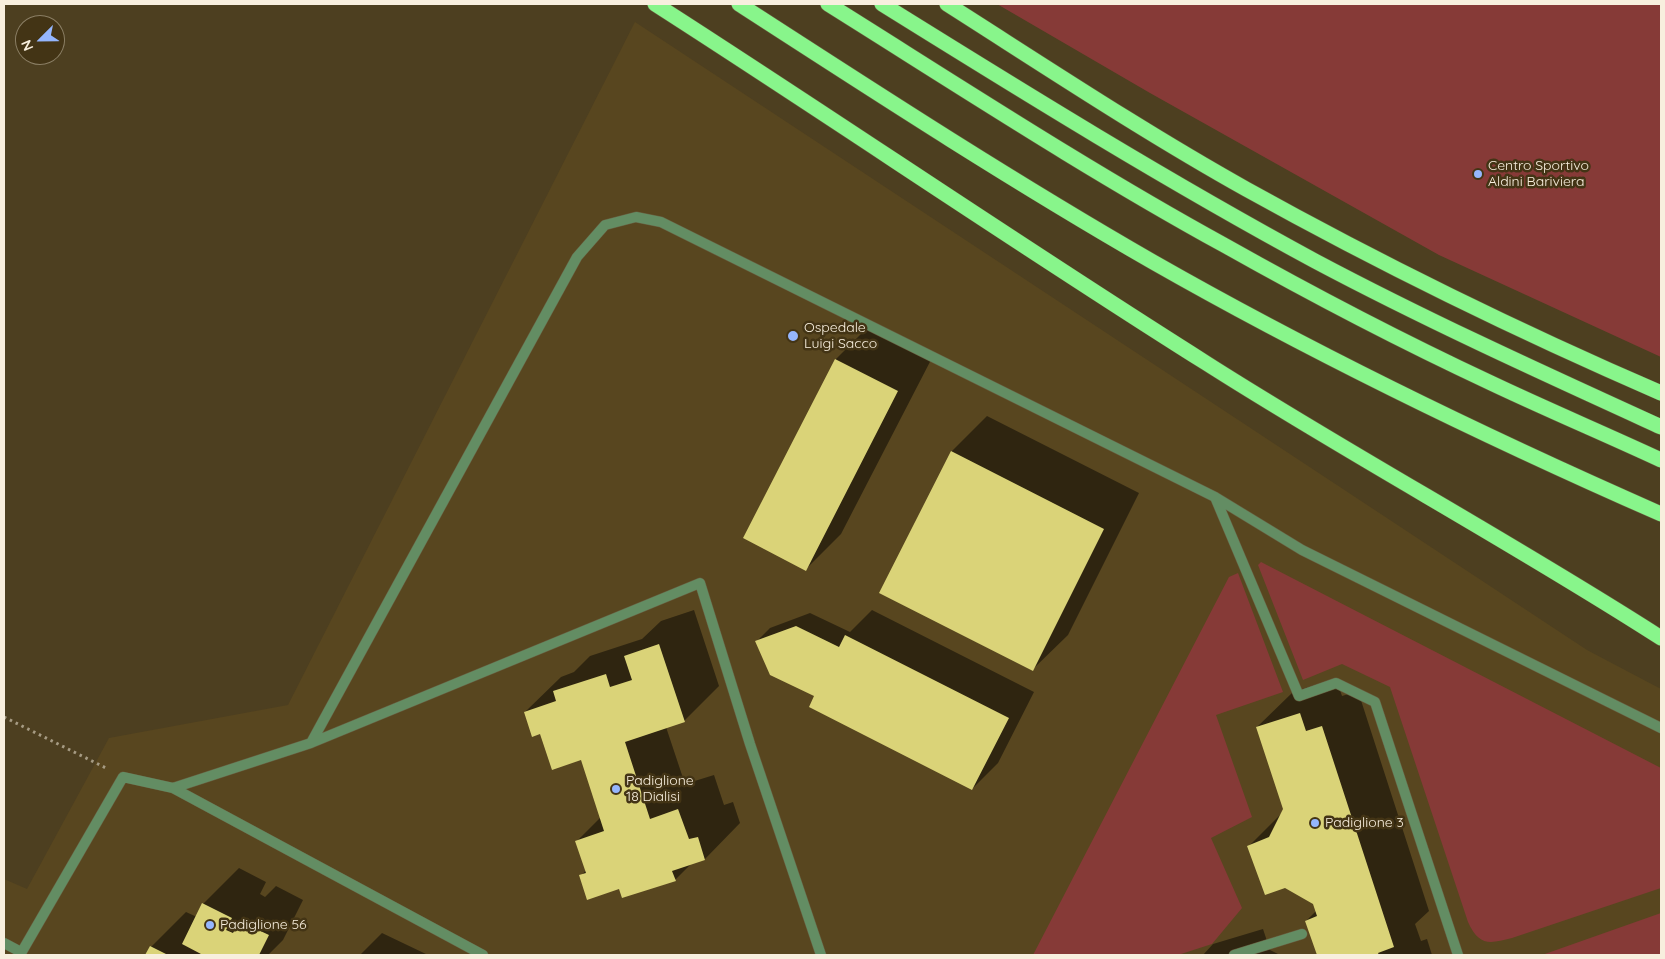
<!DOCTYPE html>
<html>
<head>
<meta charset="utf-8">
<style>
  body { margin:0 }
  #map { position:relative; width:1665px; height:959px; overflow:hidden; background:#4d3f20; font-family:Quicksand,sans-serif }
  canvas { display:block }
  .frame { position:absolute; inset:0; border:5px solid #f8efde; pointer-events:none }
  .north { position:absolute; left:15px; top:15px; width:50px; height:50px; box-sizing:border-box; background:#433415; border:1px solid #8b7f65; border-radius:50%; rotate:247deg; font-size:14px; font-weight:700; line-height:20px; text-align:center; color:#f8efde }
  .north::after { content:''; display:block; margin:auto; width:18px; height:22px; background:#95b6fd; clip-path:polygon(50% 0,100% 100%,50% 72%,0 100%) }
</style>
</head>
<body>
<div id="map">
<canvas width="1665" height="959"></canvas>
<div class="frame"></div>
<div class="north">N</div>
</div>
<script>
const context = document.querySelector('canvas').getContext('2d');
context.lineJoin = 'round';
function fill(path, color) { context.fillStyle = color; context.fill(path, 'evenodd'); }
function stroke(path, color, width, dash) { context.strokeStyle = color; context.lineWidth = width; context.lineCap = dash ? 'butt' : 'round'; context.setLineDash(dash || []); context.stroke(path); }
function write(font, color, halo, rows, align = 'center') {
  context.font = font + ' Quicksand,sans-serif'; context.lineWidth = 5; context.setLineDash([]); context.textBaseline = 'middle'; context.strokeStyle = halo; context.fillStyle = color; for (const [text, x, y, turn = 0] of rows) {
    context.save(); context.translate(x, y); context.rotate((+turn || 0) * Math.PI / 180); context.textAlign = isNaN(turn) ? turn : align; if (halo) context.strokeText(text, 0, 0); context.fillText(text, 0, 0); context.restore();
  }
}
const built = new Path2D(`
  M 635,22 L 1587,650 L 1661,689 L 1661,955 L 4,955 L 4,879 L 27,889 L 109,738 L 288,705 Z`);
const green = new Path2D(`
  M 997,4 L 1661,4 L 1661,357 L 1439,255 L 1150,93 Z
  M 1261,562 L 1661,768 L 1661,888 L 1512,938 C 1489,944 1479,946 1468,922 L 1390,687 L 1342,664 L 1303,680 L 1258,565 Z
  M 1238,573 L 1283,692 L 1216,715 L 1252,817 L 1211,838 L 1242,908 L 1212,944 L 1178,955 L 1033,955 L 1229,577 Z
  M 1661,913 L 1661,955 L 1542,955 Z`);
const shadow = new Path2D(`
  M 871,324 L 933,356 L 841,534 L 806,569 L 744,537 L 836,359 Z
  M 987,416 L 1139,493 L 1068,635 L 1032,670 L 881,593 L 952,451 Z
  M 694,610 L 719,686 L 684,721 L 666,727 L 685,784 L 714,775 L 724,805 L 733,802 L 740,823 L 705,859 L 692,863 L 676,879 L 623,897 L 620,888 L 581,876 L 586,870 L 577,841 L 601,817 L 582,759 L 541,733 L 525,712 L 561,677 L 574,672 L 590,656 L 642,639 L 661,621 Z
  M 872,610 L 1034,692 L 998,763 L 972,789 L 816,696 L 757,641 L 770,628 L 810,613 L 850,632 Z
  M 1336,678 L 1342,696 L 1358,691 L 1429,911 L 1415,924 L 1421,941 L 1427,939 L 1432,955 L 1332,955 L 1331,953 L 1318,955 L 1306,921 L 1317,910 L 1314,903 L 1249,846 L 1282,813 L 1284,809 L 1257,727 L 1293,692 Z
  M 239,868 L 266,882 L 260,894 L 265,897 L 276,886 L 303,900 L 283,940 L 268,955 L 270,955 L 147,955 L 151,947 L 186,912 L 197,917 L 203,904 Z
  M 1263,929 L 1270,950 L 1280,955 L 1203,955 L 1213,944 Z
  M 382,933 L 428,955 L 360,955 Z`);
const building = new Path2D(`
  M 835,359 L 898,391 L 806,571 L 743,538 Z
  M 951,451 L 1104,529 L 1033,671 L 879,593 Z
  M 796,626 L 839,647 L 845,635 L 1009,718 L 972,790 L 809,707 L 814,696 L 770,675 L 755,641 Z
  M 659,644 L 685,722 L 625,742 L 650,819 L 678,809 L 689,839 L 698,837 L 705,860 L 672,871 L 676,881 L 622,898 L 619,889 L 587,900 L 579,875 L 586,873 L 575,841 L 604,831 L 581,760 L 552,770 L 540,734 L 532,737 L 524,712 L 556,701 L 553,691 L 606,674 L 610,687 L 632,680 L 624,656 Z
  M 1300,713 L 1306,731 L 1322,726 L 1394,947 L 1378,953 L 1379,955 L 1317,955 L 1305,921 L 1317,916 L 1313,904 L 1285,888 L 1265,895 L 1247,846 L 1269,837 L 1283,809 L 1256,727 Z
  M 202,903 L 232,918 L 226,930 L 233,933 L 239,921 L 269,935 L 259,955 L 200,955 L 201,954 L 182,944 Z
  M 150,946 L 168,955 L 145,955 Z`);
const path = new Path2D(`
  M 4,717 L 106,768`);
const lane = new Path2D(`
  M 1215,497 L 1299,696 L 1336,683 L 1375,702 L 1458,955
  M 311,743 L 577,257 L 605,225 L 636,217 L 661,222 L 1215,497 L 1302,550 L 1661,728
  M 173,788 L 311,743 L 700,583 L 750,744 L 821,955
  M 4,943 L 21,952
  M 20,955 L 123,777 L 173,788 L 483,955
  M 1234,955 L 1302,934`);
const highway = new Path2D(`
  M 655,4 C 839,122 1020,246 1206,363 C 1355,458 1512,542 1661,638
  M 739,4 C 875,92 1012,181 1153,262 C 1318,356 1488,438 1661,514
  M 828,4 C 959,86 1089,171 1224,245 C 1311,294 1401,341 1491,383 C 1548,410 1605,434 1661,460
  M 882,4 C 1025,93 1167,181 1315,261 C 1428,321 1545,374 1661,427
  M 947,4 C 1046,67 1144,132 1246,189 C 1381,264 1520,332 1661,393`);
const markers = [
  [1478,174,5,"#95b6fd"],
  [793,336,6,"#95b6fd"],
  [616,789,5,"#95b6fd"],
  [1315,823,5,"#95b6fd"],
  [210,925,5,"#95b6fd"]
];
const poiNames = [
  ["Centro Sportivo",1488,166],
  ["Aldini Bariviera",1488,182],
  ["Ospedale",804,328],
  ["Luigi Sacco",804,344],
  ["Padiglione",626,781],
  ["18 Dialisi",626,797],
  ["Padiglione 3",1325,823],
  ["Padiglione 56",220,925]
];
fill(built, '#58461f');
fill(green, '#863a37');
fill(shadow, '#0007');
fill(building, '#dad378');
stroke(lane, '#685b3e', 11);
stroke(highway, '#685b3e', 16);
stroke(path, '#a69b83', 3, [2.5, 4]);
stroke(lane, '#638d63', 10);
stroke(highway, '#88f58b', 15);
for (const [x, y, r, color] of markers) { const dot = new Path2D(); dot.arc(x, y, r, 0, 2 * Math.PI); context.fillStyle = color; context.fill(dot); stroke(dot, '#433415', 2); }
write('14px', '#f8efde', '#433415', poiNames, 'left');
</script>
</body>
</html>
